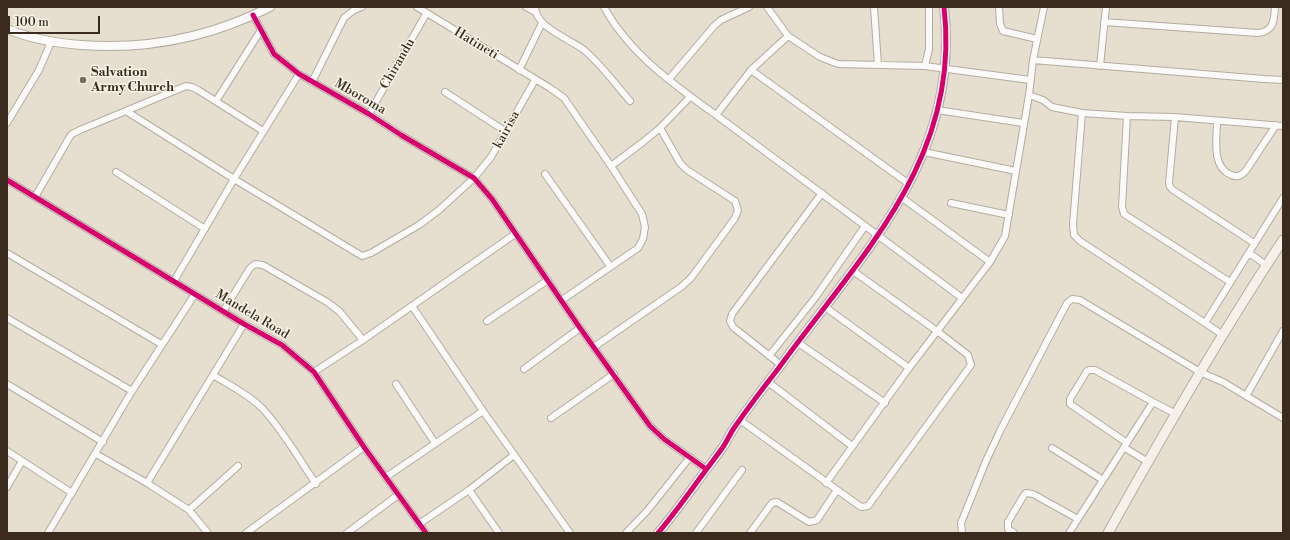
<!DOCTYPE html>
<html>
<head>
<meta charset="utf-8">
<style>
  body { margin:0 }
  #map { position:relative; width:1290px; height:540px; overflow:hidden; background:#e6dece; font-family:"Libre Bodoni",serif }
  canvas { display:block }
  .frame { position:absolute; inset:0; border:8px solid #3b2a1e; pointer-events:none }
  .scale { position:absolute; left:8px; top:16px; width:92px; height:18px; box-sizing:border-box; border:2px solid #3b2a1e; border-top:0; padding-left:5px; font-size:12px; line-height:14px; white-space:nowrap; color:#3b2a1e; -webkit-text-stroke:3px #f7f3e8; paint-order:stroke }
</style>
</head>
<body>
<div id="map">
<canvas width="1290" height="540"></canvas>
<div class="frame"></div>
<div class="scale">100 m</div>
</div>
<script>
const context = document.querySelector('canvas').getContext('2d');
context.lineJoin = 'round';
function stroke(path, color, width, dash) { context.strokeStyle = color; context.lineWidth = width; context.lineCap = dash ? 'butt' : 'round'; context.setLineDash(dash || []); context.stroke(path); }
function write(font, color, halo, rows, align = 'center') {
  context.font = font + ' "Libre Bodoni",serif'; context.lineWidth = 3; context.setLineDash([]); context.textBaseline = 'middle'; context.strokeStyle = halo; context.fillStyle = color; for (const [text, x, y, turn = 0] of rows) {
    context.save(); context.translate(x, y); context.rotate((+turn || 0) * Math.PI / 180); context.textAlign = isNaN(turn) ? turn : align; if (halo) context.strokeText(text, 0, 0); context.fillText(text, 0, 0); context.restore();
  }
}
const minor = new Path2D(`
  M 417,7 L 550,88 L 564,98 L 611,166 L 642,214 L 645,227 L 643,239 L 638,248 L 562,300
  M 526,7 L 535,12
  M 535,7 C 535,27 570,39 584,50 C 601,64 615,84 630,101
  M 604,7 C 629,53 674,85 716,115 C 738,131 760,148 782,164 C 842,208 902,253 962,298
  M 767,7 L 788,36 L 820,57 L 838,64 L 925,66 L 1030,80
  M 874,7 L 878,65
  M 999,7 L 1000,24 L 1003,31 L 1037,39
  M 253,15 L 274,54 L 299,74 L 369,114 L 401,135 L 474,178 L 492,199 L 580,328 L 650,426 L 664,439 L 706,469
  M 1104,22 L 1258,33 C 1274,31 1274,21 1275,7
  M 1033,60 L 1264,79 L 1283,80
  M 925,66 L 929,49 L 929,7
  M 1100,66 L 1106,7
  M 519,70 L 542,23
  M 751,70 L 909,184
  M 669,79 L 714,26 L 721,20 L 749,7
  M 312,82 L 344,18 L 354,10 L 362,7
  M 445,92 L 505,131
  M 1029,95 L 1043,100 L 1052,107 L 1082,113 L 1127,116 L 1175,117 L 1283,126
  M 216,101 L 261,30
  M 937,110 L 1023,123
  M 126,111 L 234,179 L 362,256 L 371,253 L 419,225 L 439,210 L 474,178 L 491,157 L 535,80
  M 1082,113 L 1073,224 L 1074,235 L 1080,241 L 1205,323
  M 369,114 L 426,14
  M 716,115 L 751,70 L 788,36
  M 1127,116 L 1122,207 L 1124,214 L 1230,282
  M 1175,117 L 1169,183 L 1170,187 L 1173,190 L 1254,243
  M 1217,121 C 1217,138 1211,167 1231,175 C 1238,178 1243,175 1247,169 L 1276,125
  M 7,123 L 39,70 L 51,42
  M 924,152 L 1016,171
  M 611,166 L 643,142 L 660,128 L 690,97
  M 116,172 L 205,229
  M 545,174 L 610,266
  M 7,180 L 244,324 L 282,345 L 314,372 L 364,447 L 426,533
  M 35,197 L 69,138 L 72,134 L 80,130 L 186,86 L 192,87 L 198,90 L 263,131
  M 901,197 L 990,262
  M 951,203 L 1009,215
  M 7,253 L 161,344
  M 1249,253 L 1266,265
  M 174,281 L 234,179 L 299,74
  M 412,306 L 483,411 L 570,533
  M 825,307 L 909,368
  M 224,310 L 250,268 L 255,264 L 263,265 L 327,302 L 339,311 L 363,340
  M 7,318 L 132,391
  M 487,321 L 548,280
  M 1223,335 L 1205,323 L 1283,198
  M 797,342 L 885,403
  M 594,347 L 681,287 L 691,278 L 735,218 L 738,210 L 735,201 L 687,170 L 680,163 L 660,128
  M 769,356 L 815,298 L 865,226
  M 781,365 L 733,327 L 730,321 L 732,314 L 822,193
  M 524,369 L 580,328
  M 314,372 L 363,340 L 515,234
  M 213,375 C 229,385 248,394 262,408 C 282,429 299,459 316,484
  M 768,382 L 852,446
  M 7,384 L 103,442
  M 396,384 L 435,443
  M 1246,396 L 1283,331
  M 551,418 L 614,374
  M 740,420 L 861,507 L 868,506 L 971,365 L 968,355 L 937,331 L 853,271
  M 1127,443 L 1070,404 L 1070,399 L 1087,371 L 1089,370 L 1095,370 L 1153,402
  M 1052,448 L 1103,480
  M 1125,448 L 1148,462
  M 7,451 L 72,493
  M 96,454 L 147,483 L 189,510 L 208,533
  M 386,477 L 483,411
  M 147,483 L 244,324
  M 826,483 L 909,368 L 990,262 L 1005,236 L 1029,95 L 1033,60 L 1044,7
  M 7,487 L 22,461
  M 469,490 L 499,533
  M 189,510 L 238,466
  M 419,524 L 469,490 L 514,455
  M 48,533 L 132,391 L 195,294
  M 246,533 L 364,447
  M 347,533 L 398,495
  M 626,533 L 647,511 L 690,457
  M 696,533 L 742,470
  M 750,533 L 772,503 L 777,502 L 809,522 L 817,520 L 837,490
  M 962,533 L 961,523 L 986,461 L 1001,429 L 1067,303 L 1072,299 L 1080,300 L 1200,372 L 1223,382 L 1283,418
  M 1014,533 L 1008,529 L 1008,522 L 1024,495 L 1026,493 L 1033,494 L 1078,519
  M 1069,533 L 1153,402 L 1176,414`);
const tertiary = new Path2D(`
  M 7,29 C 31,39 55,43 81,45 C 147,50 211,37 270,7
  M 658,533 C 670,519 681,504 692,489 C 702,475 713,461 723,447 C 727,441 730,434 734,428 C 748,408 763,388 778,369 C 859,257 962,159 944,7`);
const secondary = new Path2D(`
  M 1108,533 C 1163,434 1220,335 1283,240`);
const cycleway = new Path2D(`
  M 253,15 L 274,54 L 299,74 L 369,114 L 401,135 L 474,178 L 492,199 L 580,328 L 650,426 L 664,439 L 706,469
  M 7,180 L 244,324 L 282,345 L 314,372 L 364,447 L 426,533
  M 658,533 C 670,519 681,504 692,489 C 702,475 713,461 723,447 C 727,441 730,434 734,428 C 748,408 763,388 778,369 C 859,257 962,159 944,7`);
const markers = [
  [83,80,4,"#77695c"]
];
const streetNames = [
  ["Hatineti",476,44,31],
  ["Chirandu",398,64,-60],
  ["Mboroma",360,97,30],
  ["kairisa",507,130,-61],
  ["Mandela Road",252,315,31]
];
const poiNames = [
  ["Salvation",91,73],
  ["Army Church",91,88]
];
stroke(minor, '#b3aca1', 8);
stroke(tertiary, '#b3aca1', 10);
stroke(secondary, '#b3aca1', 11);
stroke(minor, '#fbfaf8', 6);
stroke(tertiary, '#fbfaf8', 8);
stroke(secondary, '#f5f1ea', 9);
stroke(cycleway, '#d6006c', 5);
for (const [x, y, r, color] of markers) { const dot = new Path2D(); dot.arc(x, y, r, 0, 2 * Math.PI); context.fillStyle = color; context.fill(dot); stroke(dot, '#f7f3e8', 1.5); }
write('13px', '#3b2a1e', '#f7f3e8', streetNames);
write('bold 13px', '#3b2a1e', '#f7f3e8', poiNames, 'left');
</script>
</body>
</html>
